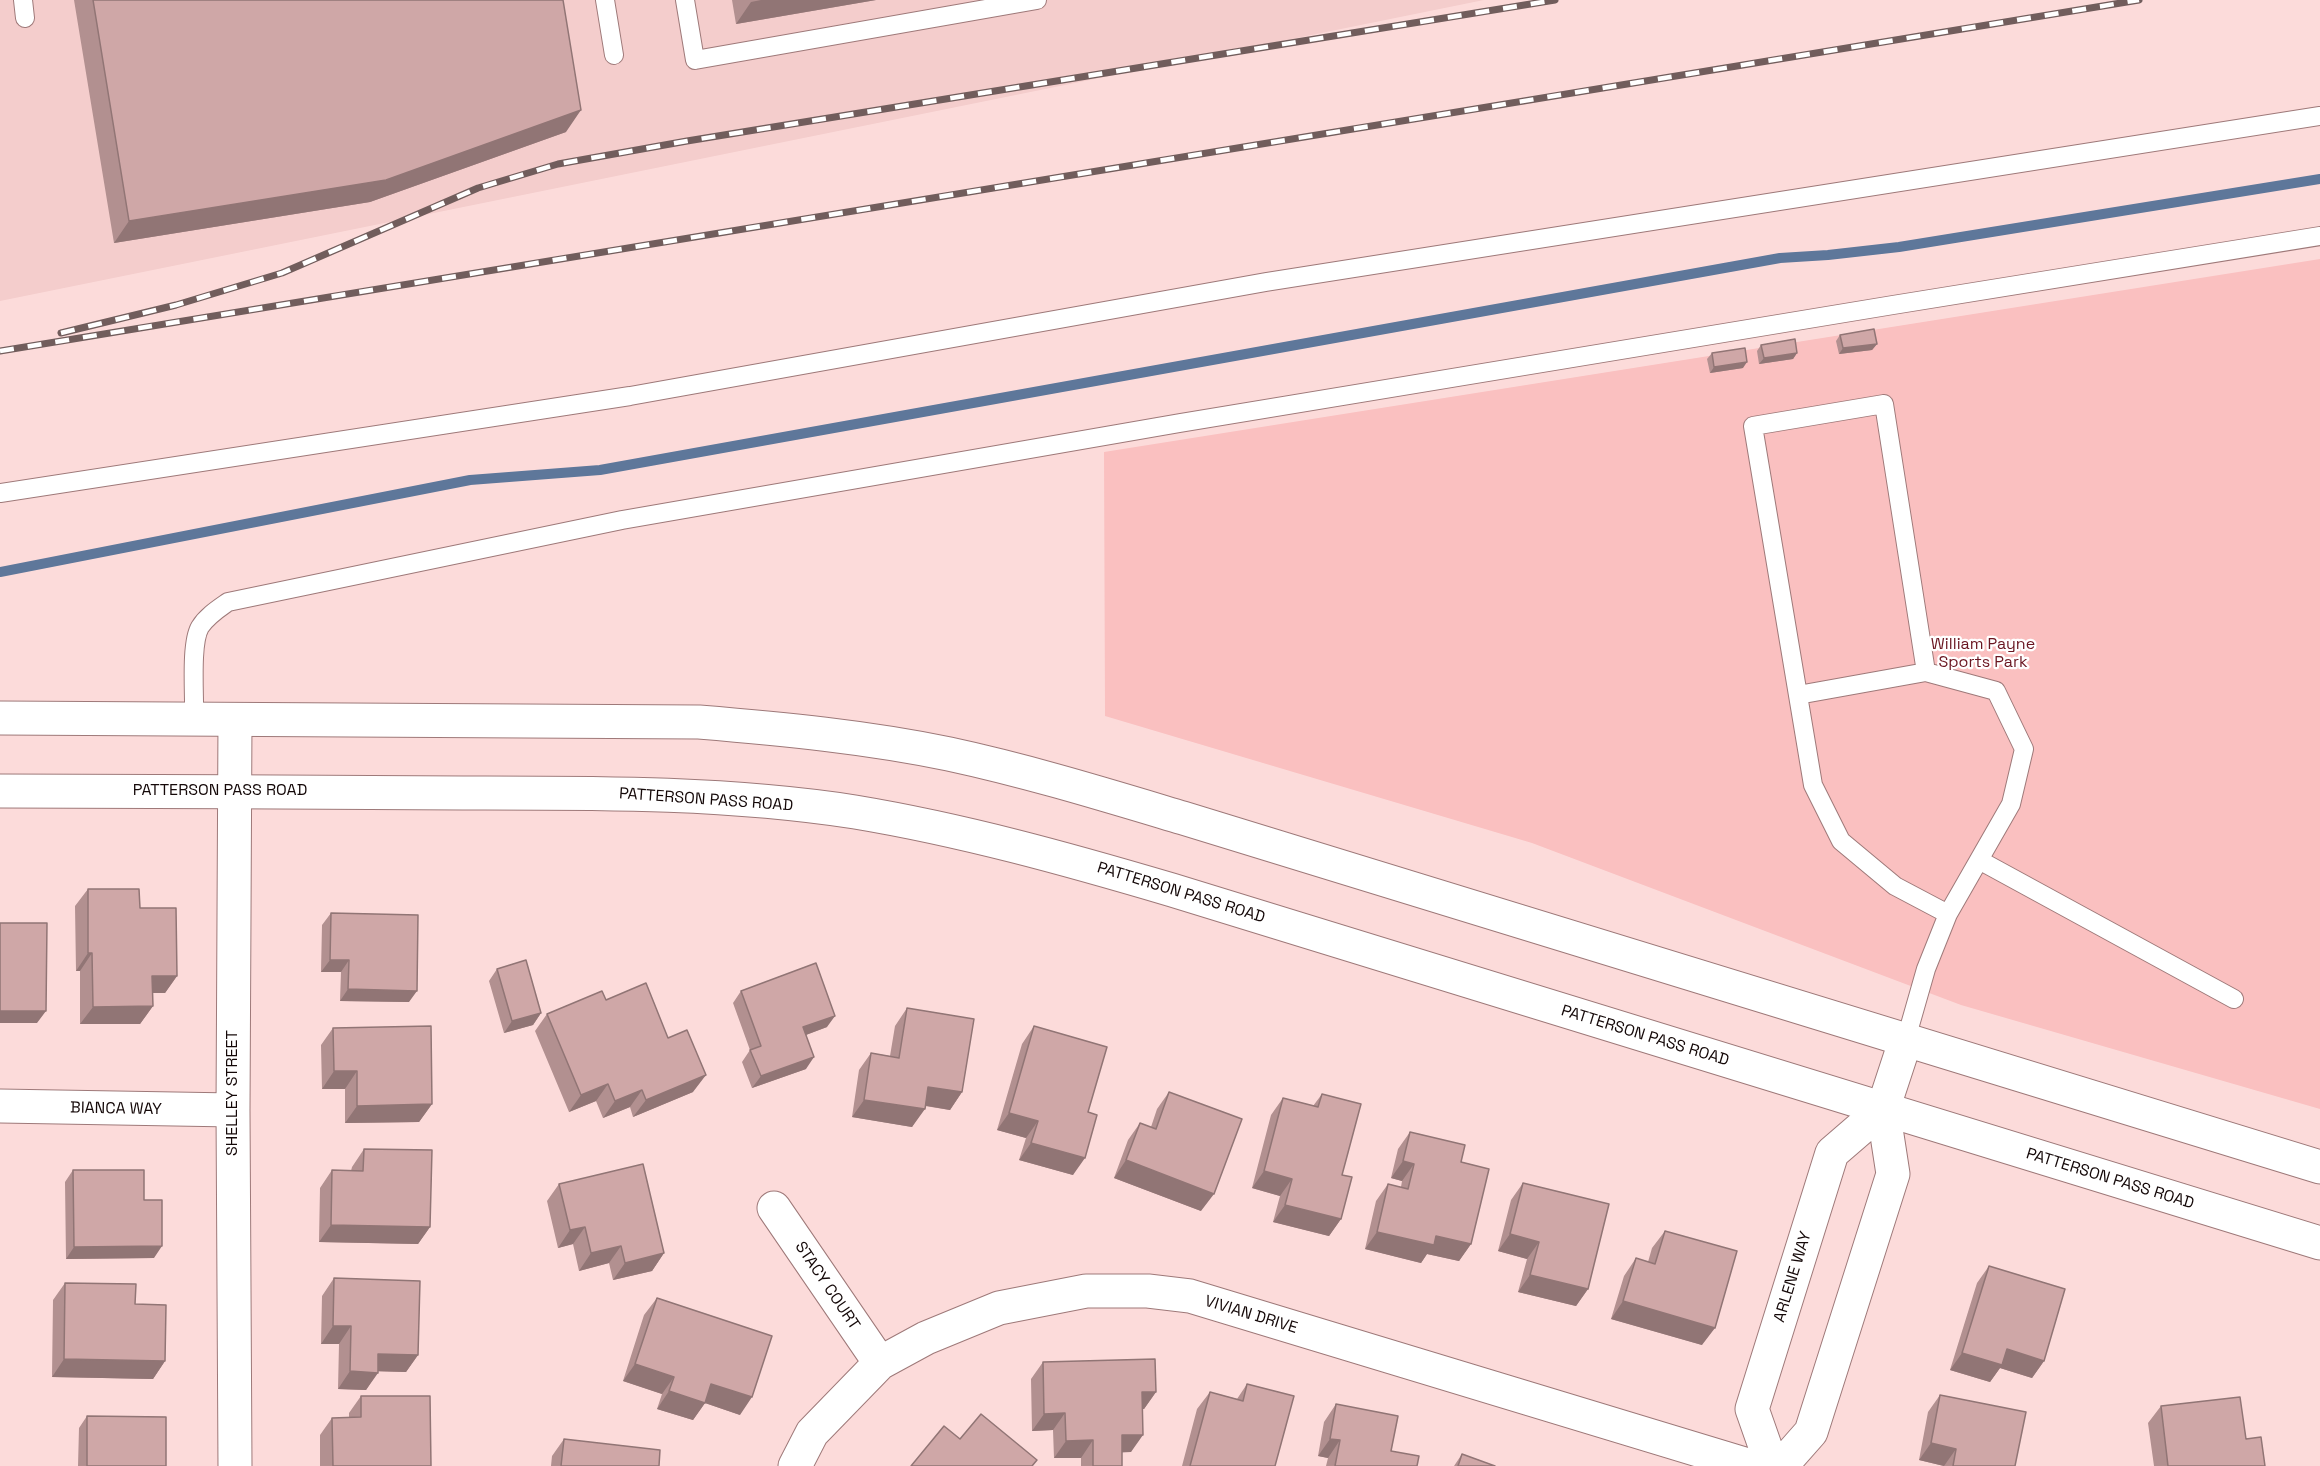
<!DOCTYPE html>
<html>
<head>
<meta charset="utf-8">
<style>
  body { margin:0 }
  canvas { display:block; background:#fcdbda }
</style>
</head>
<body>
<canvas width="2320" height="1466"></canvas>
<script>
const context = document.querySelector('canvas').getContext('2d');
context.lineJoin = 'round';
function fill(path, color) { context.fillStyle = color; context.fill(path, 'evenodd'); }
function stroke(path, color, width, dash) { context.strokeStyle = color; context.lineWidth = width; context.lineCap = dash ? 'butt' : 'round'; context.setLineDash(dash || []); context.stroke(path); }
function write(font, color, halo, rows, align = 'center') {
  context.font = font + ' "Space Grotesk",sans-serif'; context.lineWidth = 4.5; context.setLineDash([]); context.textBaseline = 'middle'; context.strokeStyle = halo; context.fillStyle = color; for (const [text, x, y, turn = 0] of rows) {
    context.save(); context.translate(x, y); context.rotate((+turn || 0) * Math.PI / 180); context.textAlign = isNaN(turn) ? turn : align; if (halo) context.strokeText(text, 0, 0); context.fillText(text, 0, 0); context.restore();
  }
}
const built = new Path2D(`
  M 0,0 L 1484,0 L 0,301 Z`);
const green = new Path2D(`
  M 2320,259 L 2320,1109 L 1961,1005 L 1532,843 L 1105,716 L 1104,452 Z`);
const stream = new Path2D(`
  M 0,572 L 470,480 L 600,470 L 1780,258 L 1828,255 L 1899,247 L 2320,179`);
const lane = new Path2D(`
  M 23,0 L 25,18
  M 605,0 L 614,55
  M 685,0 L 695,60 L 1037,0
  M 0,493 L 630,396 L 1266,282 L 2320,116
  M 1926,672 L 1996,691 L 2024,749 L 2011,804 L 1948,914
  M 1798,695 L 1926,672 L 1884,404 L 1753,426 L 1813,785 L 1841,841 L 1895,886 L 1948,914 L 1926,969 L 1906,1039
  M 194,720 C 195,698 190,644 200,627 C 207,616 218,609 228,602 L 622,520 L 1180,423 L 1893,305 L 2320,236
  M 1979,860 L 2234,999`);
const street = new Path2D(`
  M 235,720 L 233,1110 L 235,1466
  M 0,1106 L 233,1110
  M 774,1208 L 880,1363
  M 795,1466 L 812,1433 L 880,1363 L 926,1338 L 999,1308 L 1086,1291 L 1148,1291 L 1190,1296 L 1751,1466
  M 1772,1466 L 1752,1409 L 1832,1153 L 1883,1109
  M 1781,1466 L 1811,1432 L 1893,1174 L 1883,1109 L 1906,1039`);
const secondary = new Path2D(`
  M 0,718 L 699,722 C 783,729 867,737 949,754 C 1028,771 1106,795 1183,818 L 2320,1167
  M 0,791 C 154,791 309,792 463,793 C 594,793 725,792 855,812 C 963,830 1067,859 1172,890 L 2320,1243`);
const rail = new Path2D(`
  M 61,333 L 176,305 L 282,273 L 478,188 L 558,164 L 687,141 L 1555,0
  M 0,351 L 2139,0`);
const wall = new Path2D(`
  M 74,0 L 563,0 L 566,132 L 370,202 L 114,243 Z
  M 732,0 L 876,0 L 736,24 Z
  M 1840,335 L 1877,344 L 1872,350 L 1839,354 L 1836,341 Z
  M 1761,345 L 1797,353 L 1793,359 L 1759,364 L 1757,351 Z
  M 1712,353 L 1743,368 L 1710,373 L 1707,359 Z
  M 88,889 L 140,908 L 177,976 L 165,993 L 152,993 L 153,1006 L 140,1024 L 80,1024 L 80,971 L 76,971 L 75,906 Z
  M 331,913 L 409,1002 L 340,1001 L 341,972 L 321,972 L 322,925 Z
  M 497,969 L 541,1013 L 533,1025 L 504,1033 L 489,981 Z
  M 741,991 L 827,1027 L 806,1035 L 806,1069 L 752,1088 L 742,1062 L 750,1050 L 733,1003 Z
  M 606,1000 L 668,1038 L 693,1092 L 633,1117 L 630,1107 L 603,1118 L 596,1101 L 569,1112 L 535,1031 L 547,1014 Z
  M 907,1008 L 962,1092 L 950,1110 L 925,1106 L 912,1127 L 852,1117 L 859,1070 L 871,1053 L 890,1056 L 895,1026 Z
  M 1034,1026 L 1088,1112 L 1073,1175 L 1019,1160 L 1026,1138 L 997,1130 L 1022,1044 Z
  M 333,1028 L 432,1104 L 419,1122 L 345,1123 L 345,1089 L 322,1089 L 321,1045 Z
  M 1169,1092 L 1201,1211 L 1114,1178 L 1128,1140 L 1140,1123 L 1151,1127 L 1157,1109 Z
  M 1322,1094 L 1342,1175 L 1341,1219 L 1329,1236 L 1273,1222 L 1280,1196 L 1252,1188 L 1271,1115 L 1283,1098 L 1313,1106 Z
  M 1410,1132 L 1461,1162 L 1471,1244 L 1459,1261 L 1427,1254 L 1421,1263 L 1365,1249 L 1376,1201 L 1388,1184 L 1401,1187 L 1402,1181 L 1391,1178 L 1398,1149 Z
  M 364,1149 L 430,1227 L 418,1244 L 319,1242 L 320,1188 L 332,1170 L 351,1171 L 352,1167 Z
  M 73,1170 L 144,1200 L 154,1258 L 66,1259 L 65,1182 Z
  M 1523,1183 L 1588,1289 L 1576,1306 L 1518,1292 L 1527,1259 L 1498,1251 L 1511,1200 Z
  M 559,1184 L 664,1253 L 652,1271 L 613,1280 L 609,1263 L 579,1271 L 573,1244 L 558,1248 L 547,1201 Z
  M 1665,1231 L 1702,1345 L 1611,1319 L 1624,1276 L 1636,1258 L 1648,1262 L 1652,1248 Z
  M 1989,1266 L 2044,1361 L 2032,1378 L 2000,1368 L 1990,1382 L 1950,1370 L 1977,1283 Z
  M 334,1278 L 418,1355 L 406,1372 L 378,1371 L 366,1390 L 338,1389 L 339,1344 L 321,1344 L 322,1296 Z
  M 65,1283 L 135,1304 L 165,1361 L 153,1379 L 52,1377 L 53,1300 Z
  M 657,1298 L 740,1415 L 705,1403 L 693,1420 L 657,1409 L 662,1394 L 623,1381 L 644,1315 Z
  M 1043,1362 L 1156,1392 L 1144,1409 L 1143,1409 L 1131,1452 L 1122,1452 L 1122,1466 L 1081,1466 L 1081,1458 L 1054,1458 L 1053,1430 L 1032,1431 L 1031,1379 Z
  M 1247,1384 L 1275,1466 L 1182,1466 L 1197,1409 L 1210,1392 L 1237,1399 Z
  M 1940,1395 L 2015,1466 L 1944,1466 L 1919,1460 L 1928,1412 Z
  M 361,1396 L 431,1466 L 320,1466 L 320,1435 L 332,1418 L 349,1418 L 349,1413 Z
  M 1336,1404 L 1391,1451 L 1417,1466 L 1326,1466 L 1328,1458 L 1318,1456 L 1324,1422 Z
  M 2161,1406 L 2246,1439 L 2265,1466 L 2154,1466 L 2148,1423 Z
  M 87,1416 L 166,1466 L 78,1466 L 79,1428 Z
  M 564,1439 L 659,1466 L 551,1466 L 552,1456 Z
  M 1462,1454 L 1495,1466 L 1454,1466 Z`);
const shadedWall = new Path2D(`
  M 761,0 L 876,0 L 736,24 L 751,2 Z
  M 581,110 L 566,132 L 370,202 L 114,243 L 129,221 Z
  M 1877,344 L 1872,350 L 1839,354 L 1843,348 Z
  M 1797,353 L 1793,359 L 1759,364 L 1764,358 Z
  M 1747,362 L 1743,368 L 1710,373 L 1714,367 Z
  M 88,953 L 92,953 L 80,971 L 76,971 Z
  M 330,960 L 349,960 L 341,972 L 321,972 Z
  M 152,976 L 177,976 L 165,993 L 140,993 Z
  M 348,989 L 417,991 L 409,1002 L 340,1001 Z
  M 153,1006 L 140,1024 L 80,1024 L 93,1007 Z
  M 0,1011 L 46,1011 L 37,1023 L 0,1023 Z
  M 541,1013 L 533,1025 L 504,1033 L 512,1021 Z
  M 835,1016 L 827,1027 L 795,1039 L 803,1027 Z
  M 814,1057 L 806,1069 L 752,1088 L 761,1076 Z
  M 334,1071 L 357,1071 L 345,1089 L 322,1089 Z
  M 706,1075 L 693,1092 L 633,1117 L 646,1100 Z
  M 608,1084 L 596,1101 L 569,1112 L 581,1095 Z
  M 928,1087 L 962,1092 L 950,1110 L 916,1104 Z
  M 642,1090 L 630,1107 L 603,1118 L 615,1101 Z
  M 864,1100 L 925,1109 L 912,1127 L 852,1117 Z
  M 432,1104 L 419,1122 L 345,1123 L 357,1106 Z
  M 1009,1113 L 1038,1121 L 1026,1138 L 997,1130 Z
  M 1031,1143 L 1085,1158 L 1073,1175 L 1019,1160 Z
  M 1126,1160 L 1214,1194 L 1201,1211 L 1114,1178 Z
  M 1403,1161 L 1414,1164 L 1402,1181 L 1391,1178 Z
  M 1264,1171 L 1292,1179 L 1280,1196 L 1252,1188 Z
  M 1285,1205 L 1341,1219 L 1329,1236 L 1273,1222 Z
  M 331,1225 L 430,1227 L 418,1244 L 319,1242 Z
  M 585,1227 L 573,1244 L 558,1248 L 570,1230 Z
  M 1377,1232 L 1436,1236 L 1471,1244 L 1459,1261 L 1427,1254 L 1421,1263 L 1365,1249 Z
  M 1510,1234 L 1539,1242 L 1527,1259 L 1498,1251 Z
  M 162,1246 L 154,1258 L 66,1259 L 74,1247 Z
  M 621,1246 L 609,1263 L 579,1271 L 591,1253 Z
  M 664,1253 L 652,1271 L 613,1280 L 625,1263 Z
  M 1530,1275 L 1588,1289 L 1576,1306 L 1518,1292 Z
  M 1623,1301 L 1715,1328 L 1702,1345 L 1611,1319 Z
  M 333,1326 L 351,1326 L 339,1344 L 321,1344 Z
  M 2007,1349 L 2044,1361 L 2032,1378 L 2000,1368 L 1990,1382 L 1950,1370 L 1962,1353 Z
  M 378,1354 L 418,1355 L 406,1372 L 366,1371 Z
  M 64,1359 L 165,1361 L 153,1379 L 52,1377 Z
  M 635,1364 L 674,1377 L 662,1394 L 623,1381 Z
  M 350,1371 L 378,1373 L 366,1390 L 338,1389 Z
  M 711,1384 L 752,1397 L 740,1415 L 705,1403 L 693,1420 L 657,1409 L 669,1391 Z
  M 1142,1392 L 1156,1392 L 1144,1409 L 1130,1410 Z
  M 1065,1413 L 1053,1430 L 1032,1431 L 1044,1414 Z
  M 1122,1435 L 1143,1435 L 1131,1452 L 1110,1453 Z
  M 1330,1439 L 1340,1440 L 1328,1458 L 1318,1456 Z
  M 1093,1440 L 1081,1458 L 1054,1458 L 1066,1441 Z
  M 1931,1443 L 1956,1449 L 1944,1466 L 1919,1460 Z`);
const building = new Path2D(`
  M 93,0 L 563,0 L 581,110 L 386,180 L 129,221 Z
  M 1874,329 L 1877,344 L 1843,348 L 1840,335 Z
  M 1795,339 L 1797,353 L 1764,358 L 1761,345 Z
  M 1745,348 L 1747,362 L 1714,367 L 1712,353 Z
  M 88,889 L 139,889 L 140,908 L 176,908 L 177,976 L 152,976 L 153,1006 L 93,1007 L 92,953 L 88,953 Z
  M 331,913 L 418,915 L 417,991 L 348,989 L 349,960 L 330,960 Z
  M 0,923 L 47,923 L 46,1011 L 0,1011 Z
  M 526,960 L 541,1013 L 512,1021 L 497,969 Z
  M 816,963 L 835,1016 L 803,1027 L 814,1057 L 761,1076 L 750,1050 L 761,1046 L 741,991 Z
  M 646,983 L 668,1038 L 687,1030 L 706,1075 L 646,1100 L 642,1090 L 615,1101 L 608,1084 L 581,1095 L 547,1014 L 602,991 L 606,1000 Z
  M 907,1008 L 974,1019 L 962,1092 L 928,1087 L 925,1109 L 864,1100 L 871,1053 L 899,1058 Z
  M 431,1026 L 432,1104 L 357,1106 L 357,1071 L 334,1071 L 333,1028 Z
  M 1034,1026 L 1107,1047 L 1088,1112 L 1097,1115 L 1085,1158 L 1031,1143 L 1038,1121 L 1009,1113 Z
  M 1169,1092 L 1242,1119 L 1214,1194 L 1126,1160 L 1140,1123 L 1156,1129 Z
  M 1322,1094 L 1361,1104 L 1342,1175 L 1352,1177 L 1341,1219 L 1285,1205 L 1292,1179 L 1264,1171 L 1283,1098 L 1318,1107 Z
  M 1410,1132 L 1465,1145 L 1461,1162 L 1489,1169 L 1471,1244 L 1436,1236 L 1434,1245 L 1377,1232 L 1388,1184 L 1408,1189 L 1414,1164 L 1403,1161 Z
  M 364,1149 L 432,1150 L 430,1227 L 331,1225 L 332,1170 L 363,1171 Z
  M 643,1164 L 664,1253 L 625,1263 L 621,1246 L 591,1253 L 585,1227 L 570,1230 L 559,1184 Z
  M 73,1170 L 144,1170 L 144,1200 L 162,1200 L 162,1246 L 74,1247 Z
  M 1523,1183 L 1609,1204 L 1588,1289 L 1530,1275 L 1539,1242 L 1510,1234 Z
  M 1665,1231 L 1737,1251 L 1715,1328 L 1623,1301 L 1636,1258 L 1655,1264 Z
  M 1989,1266 L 2065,1289 L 2044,1361 L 2007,1349 L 2002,1365 L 1962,1353 Z
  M 334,1278 L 420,1281 L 418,1355 L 378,1354 L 378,1373 L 350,1371 L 351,1326 L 333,1326 Z
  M 65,1283 L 136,1284 L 135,1304 L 166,1305 L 165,1361 L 64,1359 Z
  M 657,1298 L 772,1336 L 752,1397 L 711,1384 L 705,1403 L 669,1391 L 674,1377 L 635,1364 Z
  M 1155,1359 L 1156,1392 L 1142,1392 L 1143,1435 L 1122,1435 L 1122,1466 L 1093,1466 L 1093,1440 L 1066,1441 L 1065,1413 L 1044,1414 L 1043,1362 Z
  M 1247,1384 L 1294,1396 L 1275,1466 L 1190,1466 L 1210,1392 L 1243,1401 Z
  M 1940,1395 L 2026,1412 L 2015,1466 L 1953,1466 L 1956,1449 L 1931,1443 Z
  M 361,1396 L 430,1396 L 431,1466 L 333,1466 L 332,1418 L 361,1417 Z
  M 2240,1397 L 2246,1439 L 2261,1437 L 2265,1466 L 2168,1466 L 2161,1406 Z
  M 1336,1404 L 1398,1416 L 1391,1451 L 1419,1456 L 1417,1466 L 1335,1466 L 1340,1440 L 1330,1439 Z
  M 981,1414 L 1037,1460 L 1032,1466 L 911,1466 L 944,1426 L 960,1439 Z
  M 87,1416 L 166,1417 L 166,1466 L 87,1466 Z
  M 564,1439 L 660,1450 L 659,1466 L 561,1466 Z
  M 1462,1454 L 1495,1466 L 1458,1466 Z`);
const parkNames = [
  ["William Payne",1983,645],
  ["Sports Park",1983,663]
];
const streetNames = [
  ["PATTERSON PASS ROAD",220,791],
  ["PATTERSON PASS ROAD",706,800,4],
  ["PATTERSON PASS ROAD",1181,893,17],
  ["PATTERSON PASS ROAD",1645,1036,17],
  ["SHELLEY STREET",233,1093,-90],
  ["BIANCA WAY",116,1109,1],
  ["PATTERSON PASS ROAD",2110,1179,17],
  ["ARLENE WAY",1793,1277,-73],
  ["STACY COURT",827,1286,56],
  ["VIVIAN DRIVE",1251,1315,17]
];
fill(built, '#f4cdcc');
fill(green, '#fac0c0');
stroke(stream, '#5e779a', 10);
stroke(lane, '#9e7979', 20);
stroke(street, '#9e7979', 35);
stroke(secondary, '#9e7979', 35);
stroke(lane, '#fff', 18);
stroke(street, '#fff', 33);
stroke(secondary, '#fff', 33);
stroke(rail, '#715d5c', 7);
stroke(rail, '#fff', 4.5, [14]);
fill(wall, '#b29090');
fill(shadedWall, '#917575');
fill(building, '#cfa7a7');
stroke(building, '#917575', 1.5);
write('16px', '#6a1621', '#fff', parkNames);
write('16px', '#140808', '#fff', streetNames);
</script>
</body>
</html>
